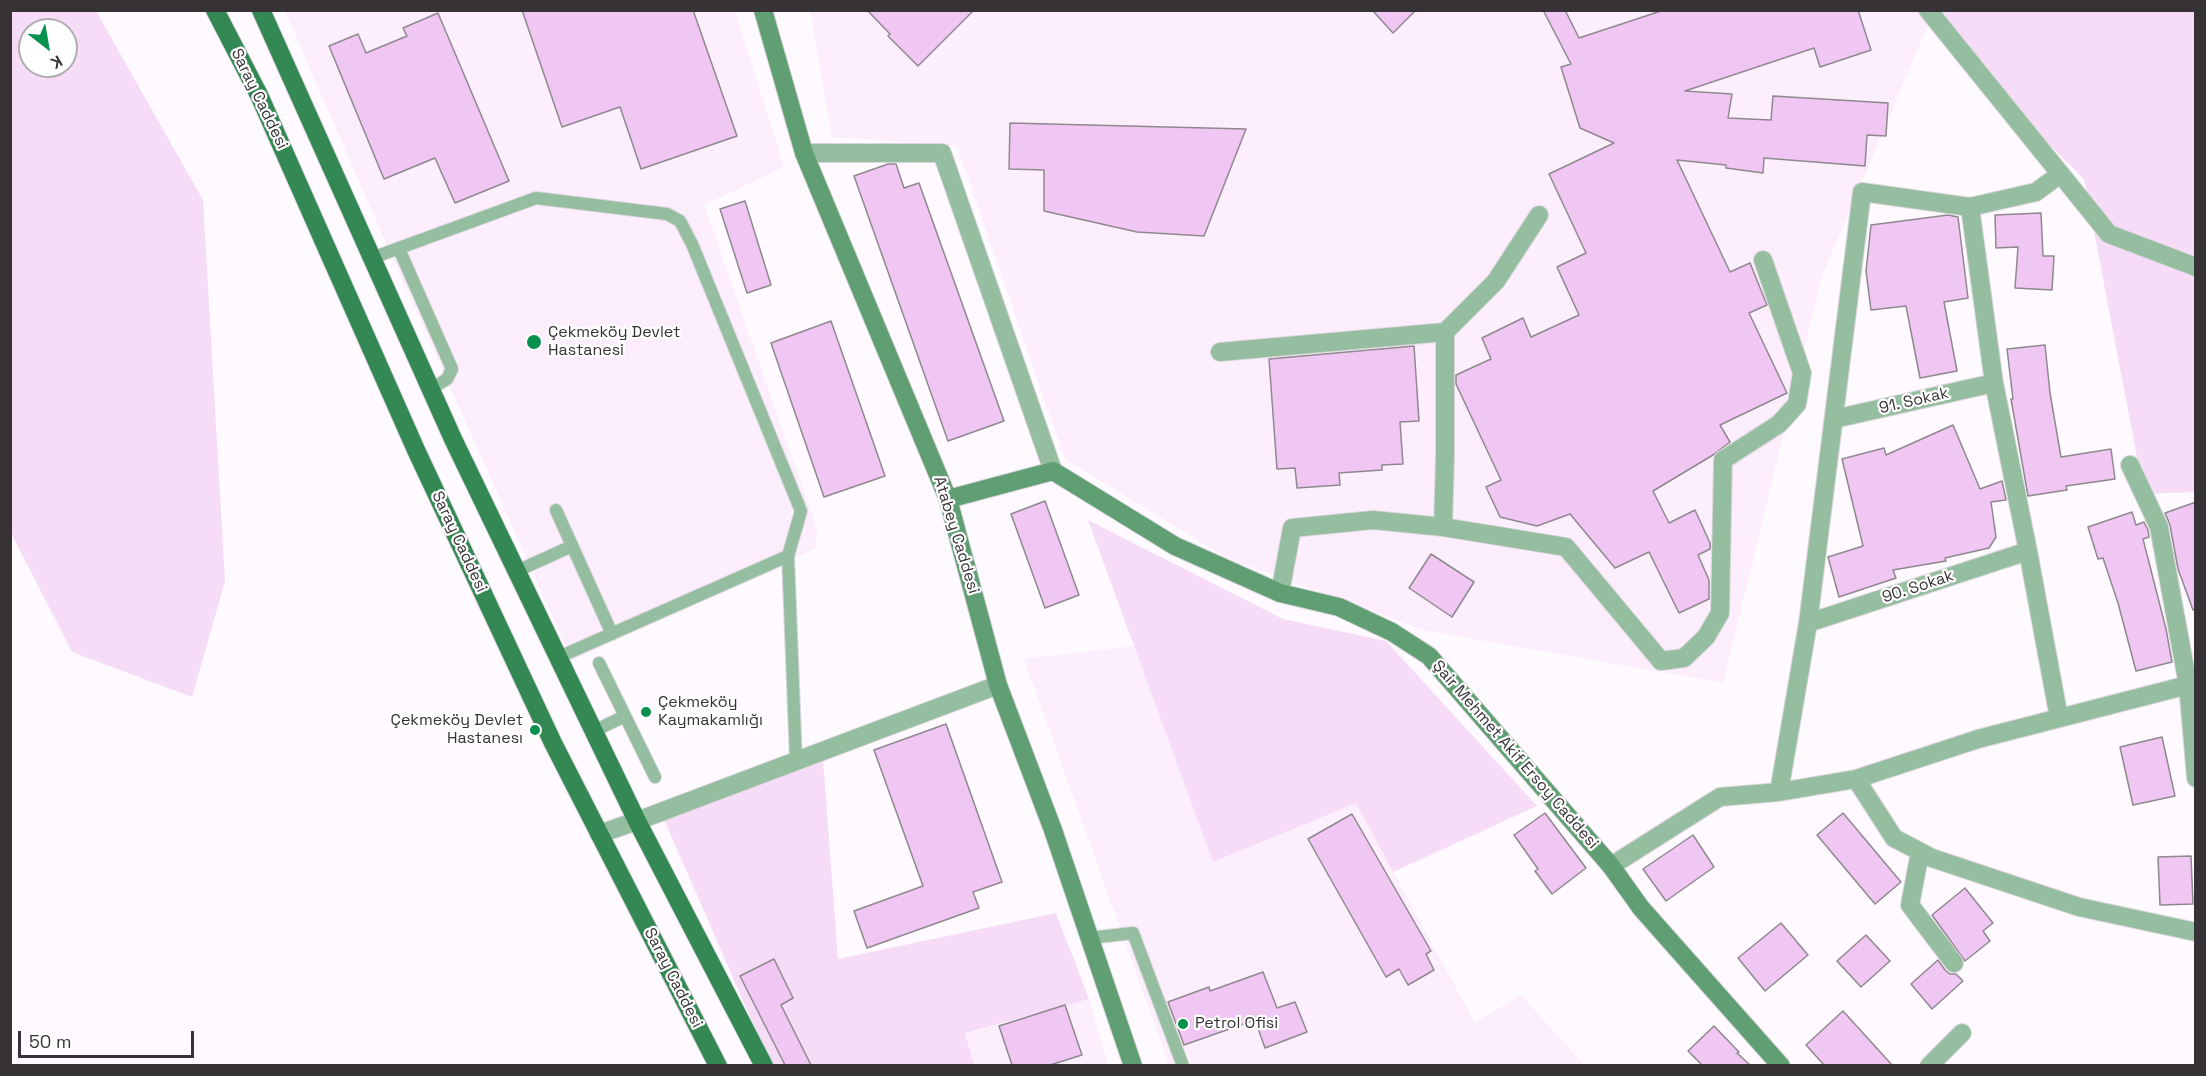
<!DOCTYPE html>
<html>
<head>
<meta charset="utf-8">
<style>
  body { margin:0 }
  #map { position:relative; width:2206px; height:1076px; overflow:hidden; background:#fffaff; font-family:"Space Grotesk",sans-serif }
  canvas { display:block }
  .frame { position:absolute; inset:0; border:12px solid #363236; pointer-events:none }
  .north { position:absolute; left:18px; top:18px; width:60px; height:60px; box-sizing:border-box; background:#fff; border:2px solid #afadaf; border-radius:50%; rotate:149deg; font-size:16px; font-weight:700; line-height:24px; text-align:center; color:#363236 }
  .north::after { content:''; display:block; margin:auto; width:21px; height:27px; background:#08904f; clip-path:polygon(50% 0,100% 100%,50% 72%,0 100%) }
  .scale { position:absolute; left:18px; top:1031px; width:176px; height:27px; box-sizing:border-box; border:3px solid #363236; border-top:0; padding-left:8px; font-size:18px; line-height:21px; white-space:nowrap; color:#363236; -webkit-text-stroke:4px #fff; paint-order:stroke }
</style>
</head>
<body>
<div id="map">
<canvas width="2206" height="1076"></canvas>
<div class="frame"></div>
<div class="north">K</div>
<div class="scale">50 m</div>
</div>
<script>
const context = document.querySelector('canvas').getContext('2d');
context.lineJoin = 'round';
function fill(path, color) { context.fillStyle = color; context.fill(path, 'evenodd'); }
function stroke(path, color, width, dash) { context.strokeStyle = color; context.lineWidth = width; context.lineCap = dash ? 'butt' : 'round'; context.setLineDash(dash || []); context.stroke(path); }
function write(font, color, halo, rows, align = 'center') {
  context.font = font + ' "Space Grotesk",sans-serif'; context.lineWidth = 4.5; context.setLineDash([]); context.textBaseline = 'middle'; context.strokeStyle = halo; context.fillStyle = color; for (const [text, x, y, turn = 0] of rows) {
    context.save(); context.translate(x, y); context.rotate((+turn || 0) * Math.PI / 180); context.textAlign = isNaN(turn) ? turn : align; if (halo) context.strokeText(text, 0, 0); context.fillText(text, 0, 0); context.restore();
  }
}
const built = new Path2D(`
  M 285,11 L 735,11 L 784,167 L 704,205 L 817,529 L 816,548 L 572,660 L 388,248 Z
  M 810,11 L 1915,11 L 1928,25 L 1822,276 L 1723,683 L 1423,630 L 1227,558 L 1065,459 L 957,146 L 832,137 Z
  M 1134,646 L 1213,861 L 1356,803 L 1475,1023 L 1521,995 L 1584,1065 L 1169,1065 L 1024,659 Z
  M 1089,999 L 1108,1065 L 974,1065 L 964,1034 Z`);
const green = new Path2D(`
  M 11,10 L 96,11 L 203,200 L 225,581 L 192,697 L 72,652 L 11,533 ZM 30,30 L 66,30 L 66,66 L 30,66 Z
  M 1915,11 L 2195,11 L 2195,492 L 2144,494 L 2084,179 Z
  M 1088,520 L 1283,619 L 1386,641 L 1537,806 L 1393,872 L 1356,803 L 1213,862 Z
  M 822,746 L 838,959 L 1056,913 L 1089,999 L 965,1033 L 974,1065 L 771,1065 L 663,817 Z`);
const building = new Path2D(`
  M 522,10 L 693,10 L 737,136 L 641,169 L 620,107 L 562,127 Z
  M 867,10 L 974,10 L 918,66 L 888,36 L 890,34 Z
  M 1372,10 L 1416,10 L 1393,33 Z
  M 1543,10 L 1565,10 L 1579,38 L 1664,10 L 1858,10 L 1871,50 L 1820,67 L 1814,48 L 1685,91 L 1732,94 L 1728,118 L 1771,120 L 1773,96 L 1888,103 L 1886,136 L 1867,135 L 1865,166 L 1764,158 L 1763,173 L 1726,168 L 1726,165 L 1677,160 L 1730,272 L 1750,263 L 1767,305 L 1749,313 L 1787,393 L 1720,425 L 1730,442 L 1713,455 L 1653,491 L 1669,523 L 1695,510 L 1710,543 L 1710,549 L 1698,555 L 1709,580 L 1709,599 L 1679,613 L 1649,552 L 1615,568 L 1570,514 L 1537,526 L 1500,517 L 1486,487 L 1501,480 L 1456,384 L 1456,375 L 1491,359 L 1482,338 L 1523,318 L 1531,337 L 1579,315 L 1557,267 L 1586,253 L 1549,174 L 1614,143 L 1580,128 L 1561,67 L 1571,64 Z
  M 438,13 L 509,181 L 455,203 L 435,158 L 384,179 L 329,46 L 358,34 L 366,53 L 407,36 L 403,28 Z
  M 1010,123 L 1246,129 L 1204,236 L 1137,232 L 1044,211 L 1044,170 L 1009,169 Z
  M 888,164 L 896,164 L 904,188 L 919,183 L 1004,421 L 948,441 L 854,176 Z
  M 745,201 L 771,285 L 747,293 L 720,209 Z
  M 2041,213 L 2043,256 L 2054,256 L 2052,290 L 2015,288 L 2018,247 L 1996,248 L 1995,215 Z
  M 1948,215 L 1958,217 L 1968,298 L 1944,302 L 1957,371 L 1920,378 L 1906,306 L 1871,310 L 1866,271 L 1871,225 Z
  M 831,321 L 885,476 L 824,497 L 771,343 Z
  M 2045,345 L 2050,393 L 2061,457 L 2111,449 L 2115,479 L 2066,486 L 2067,490 L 2028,496 L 2011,399 L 2013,399 L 2007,349 Z
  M 1414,346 L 1419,421 L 1400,422 L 1403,464 L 1382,465 L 1382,470 L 1339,473 L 1340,485 L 1297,488 L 1295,468 L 1277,469 L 1269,359 Z
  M 1953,425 L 1980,489 L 2002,481 L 2006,500 L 1991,502 L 1996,537 L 1989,548 L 1945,558 L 1946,561 L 1893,570 L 1896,578 L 1839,597 L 1828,557 L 1863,546 L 1842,459 L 1884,448 L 1886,455 Z
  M 1045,501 L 1079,595 L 1045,608 L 1011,514 Z
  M 2196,502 L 2196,610 L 2193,610 L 2178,569 L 2170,525 L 2165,513 Z
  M 2132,512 L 2136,525 L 2144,522 L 2148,530 L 2149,537 L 2143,539 L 2166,629 L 2172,662 L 2136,671 L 2118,603 L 2103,558 L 2098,559 L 2088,527 Z
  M 1431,554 L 1474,582 L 1452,617 L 1409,588 Z
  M 946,724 L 1002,882 L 973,892 L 979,908 L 867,948 L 854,911 L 923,886 L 874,750 Z
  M 2162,737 L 2175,796 L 2133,805 L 2120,747 Z
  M 1545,813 L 1586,868 L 1552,894 L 1535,871 L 1538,869 L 1514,835 Z
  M 1843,813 L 1901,882 L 1875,904 L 1817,835 Z
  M 1352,814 L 1431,951 L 1426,954 L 1434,970 L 1408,985 L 1399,969 L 1386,977 L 1308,839 Z
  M 1693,835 L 1714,867 L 1666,901 L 1643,869 Z
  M 2191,856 L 2193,904 L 2160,905 L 2158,857 Z
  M 1965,888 L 1993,923 L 1983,931 L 1990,941 L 1965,961 L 1932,915 Z
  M 1781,923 L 1808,955 L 1765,991 L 1738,958 Z
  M 1866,935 L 1890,961 L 1861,987 L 1837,961 Z
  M 774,959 L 793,998 L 781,1005 L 811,1065 L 785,1065 L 740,976 Z
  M 1938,960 L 1945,970 L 1950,974 L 1956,974 L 1963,981 L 1932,1009 L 1911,984 Z
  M 1263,972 L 1277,1008 L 1295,1002 L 1307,1032 L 1265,1048 L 1255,1020 L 1184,1045 L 1168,1002 L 1209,987 L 1210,991 Z
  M 1065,1005 L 1082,1055 L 1050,1065 L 1012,1065 L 999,1026 Z
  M 1843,1011 L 1892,1065 L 1824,1065 L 1806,1045 Z
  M 1714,1026 L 1739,1052 L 1737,1053 L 1750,1065 L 1702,1065 L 1688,1051 Z`);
const lane = new Path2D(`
  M 399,249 L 452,369 L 447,379 L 431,389
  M 372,258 L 536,198 L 667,214 L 680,221 L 692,244 L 801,511 L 788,556 L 796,761
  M 556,510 L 612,634
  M 517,571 L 572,546
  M 559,657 L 788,556
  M 599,663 L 655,777
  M 594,731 L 625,716
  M 1089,938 L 1133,933 L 1183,1066`);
const street = new Path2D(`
  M 1928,10 L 2109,234 L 2196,267
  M 804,153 L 942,153 L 1053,471
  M 1970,207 L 1994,383 L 2028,551 L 2059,718
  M 1220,352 L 1445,332
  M 1834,419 L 1994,383
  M 2130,465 L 2159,527 L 2188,685 L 2196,682
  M 1443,527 L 1445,457 L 1445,332 L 1496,281 L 1539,215
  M 1280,593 L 1292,528 L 1373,520 L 1443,527 L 1566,547 L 1661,661 L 1684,658 L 1706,637 L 1720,613 L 1723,460 L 1779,424 L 1797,404 L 1802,373 L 1763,260
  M 1808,623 L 2028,551
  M 1856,779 L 1894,838 L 1932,858 L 2079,907 L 2196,932
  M 1779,792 L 1856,779 L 1978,739 L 2188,685 L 2196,778
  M 599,834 L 637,821 L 998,685
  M 1920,852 L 1910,905 L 1954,963
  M 1611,866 L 1720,797 L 1779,792 L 1808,623 L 1862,192 L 1970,207 L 2036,192 L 2059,175
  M 1929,1066 L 1962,1033`);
const secondary = new Path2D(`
  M 763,10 L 804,153 L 948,499 L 998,685 L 1053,830 L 1133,1066
  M 948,499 L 1053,471 L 1175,546 L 1280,593 L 1339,607 L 1392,632 L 1429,656 L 1611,866 L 1641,908 L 1781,1066`);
const primary = new Path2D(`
  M 215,10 L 259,95 L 416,450 L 553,743 L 718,1066
  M 261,10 L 453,439 L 637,821 L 764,1066`);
const markers = [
  [534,342,8,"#08904f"],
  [646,712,6,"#08904f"],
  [535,730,6,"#08904f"],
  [1183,1024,6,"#08904f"]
];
const streetNames = [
  ["Saray Caddesi",259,99,64],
  ["91. Sokak",1914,401,-13],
  ["Atabey Caddesi",956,535,73],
  ["Saray Caddesi",459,542,65],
  ["90. Sokak",1918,587,-18],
  ["Şair Mehmet Akif Ersoy Caddesi",1515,755,49],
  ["Saray Caddesi",673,978,63]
];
const poiNames = [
  ["Çekmeköy Devlet",548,333],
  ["Hastanesi",548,351],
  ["Çekmeköy",658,703],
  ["Kaymakamlığı",658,721],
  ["Çekmeköy Devlet",523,721,"right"],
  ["Hastanesı",523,739,"right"],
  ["Petrol Ofisi",1195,1024]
];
fill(built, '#fceefc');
fill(green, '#f6dcf7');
fill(building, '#f0c6f2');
stroke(building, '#8f888f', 1.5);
stroke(lane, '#dbd6db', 14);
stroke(street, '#dbd6db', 20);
stroke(secondary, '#dbd6db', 20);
stroke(primary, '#dbd6db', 20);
stroke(lane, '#95bea0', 12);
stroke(street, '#95bea0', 18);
stroke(secondary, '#609f74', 18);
stroke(primary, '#338854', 18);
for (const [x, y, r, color] of markers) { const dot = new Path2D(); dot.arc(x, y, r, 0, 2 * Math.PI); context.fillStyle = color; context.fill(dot); stroke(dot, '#fff', 2); }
write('16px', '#363236', '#fff', streetNames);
write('16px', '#363236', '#fff', poiNames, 'left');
</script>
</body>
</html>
